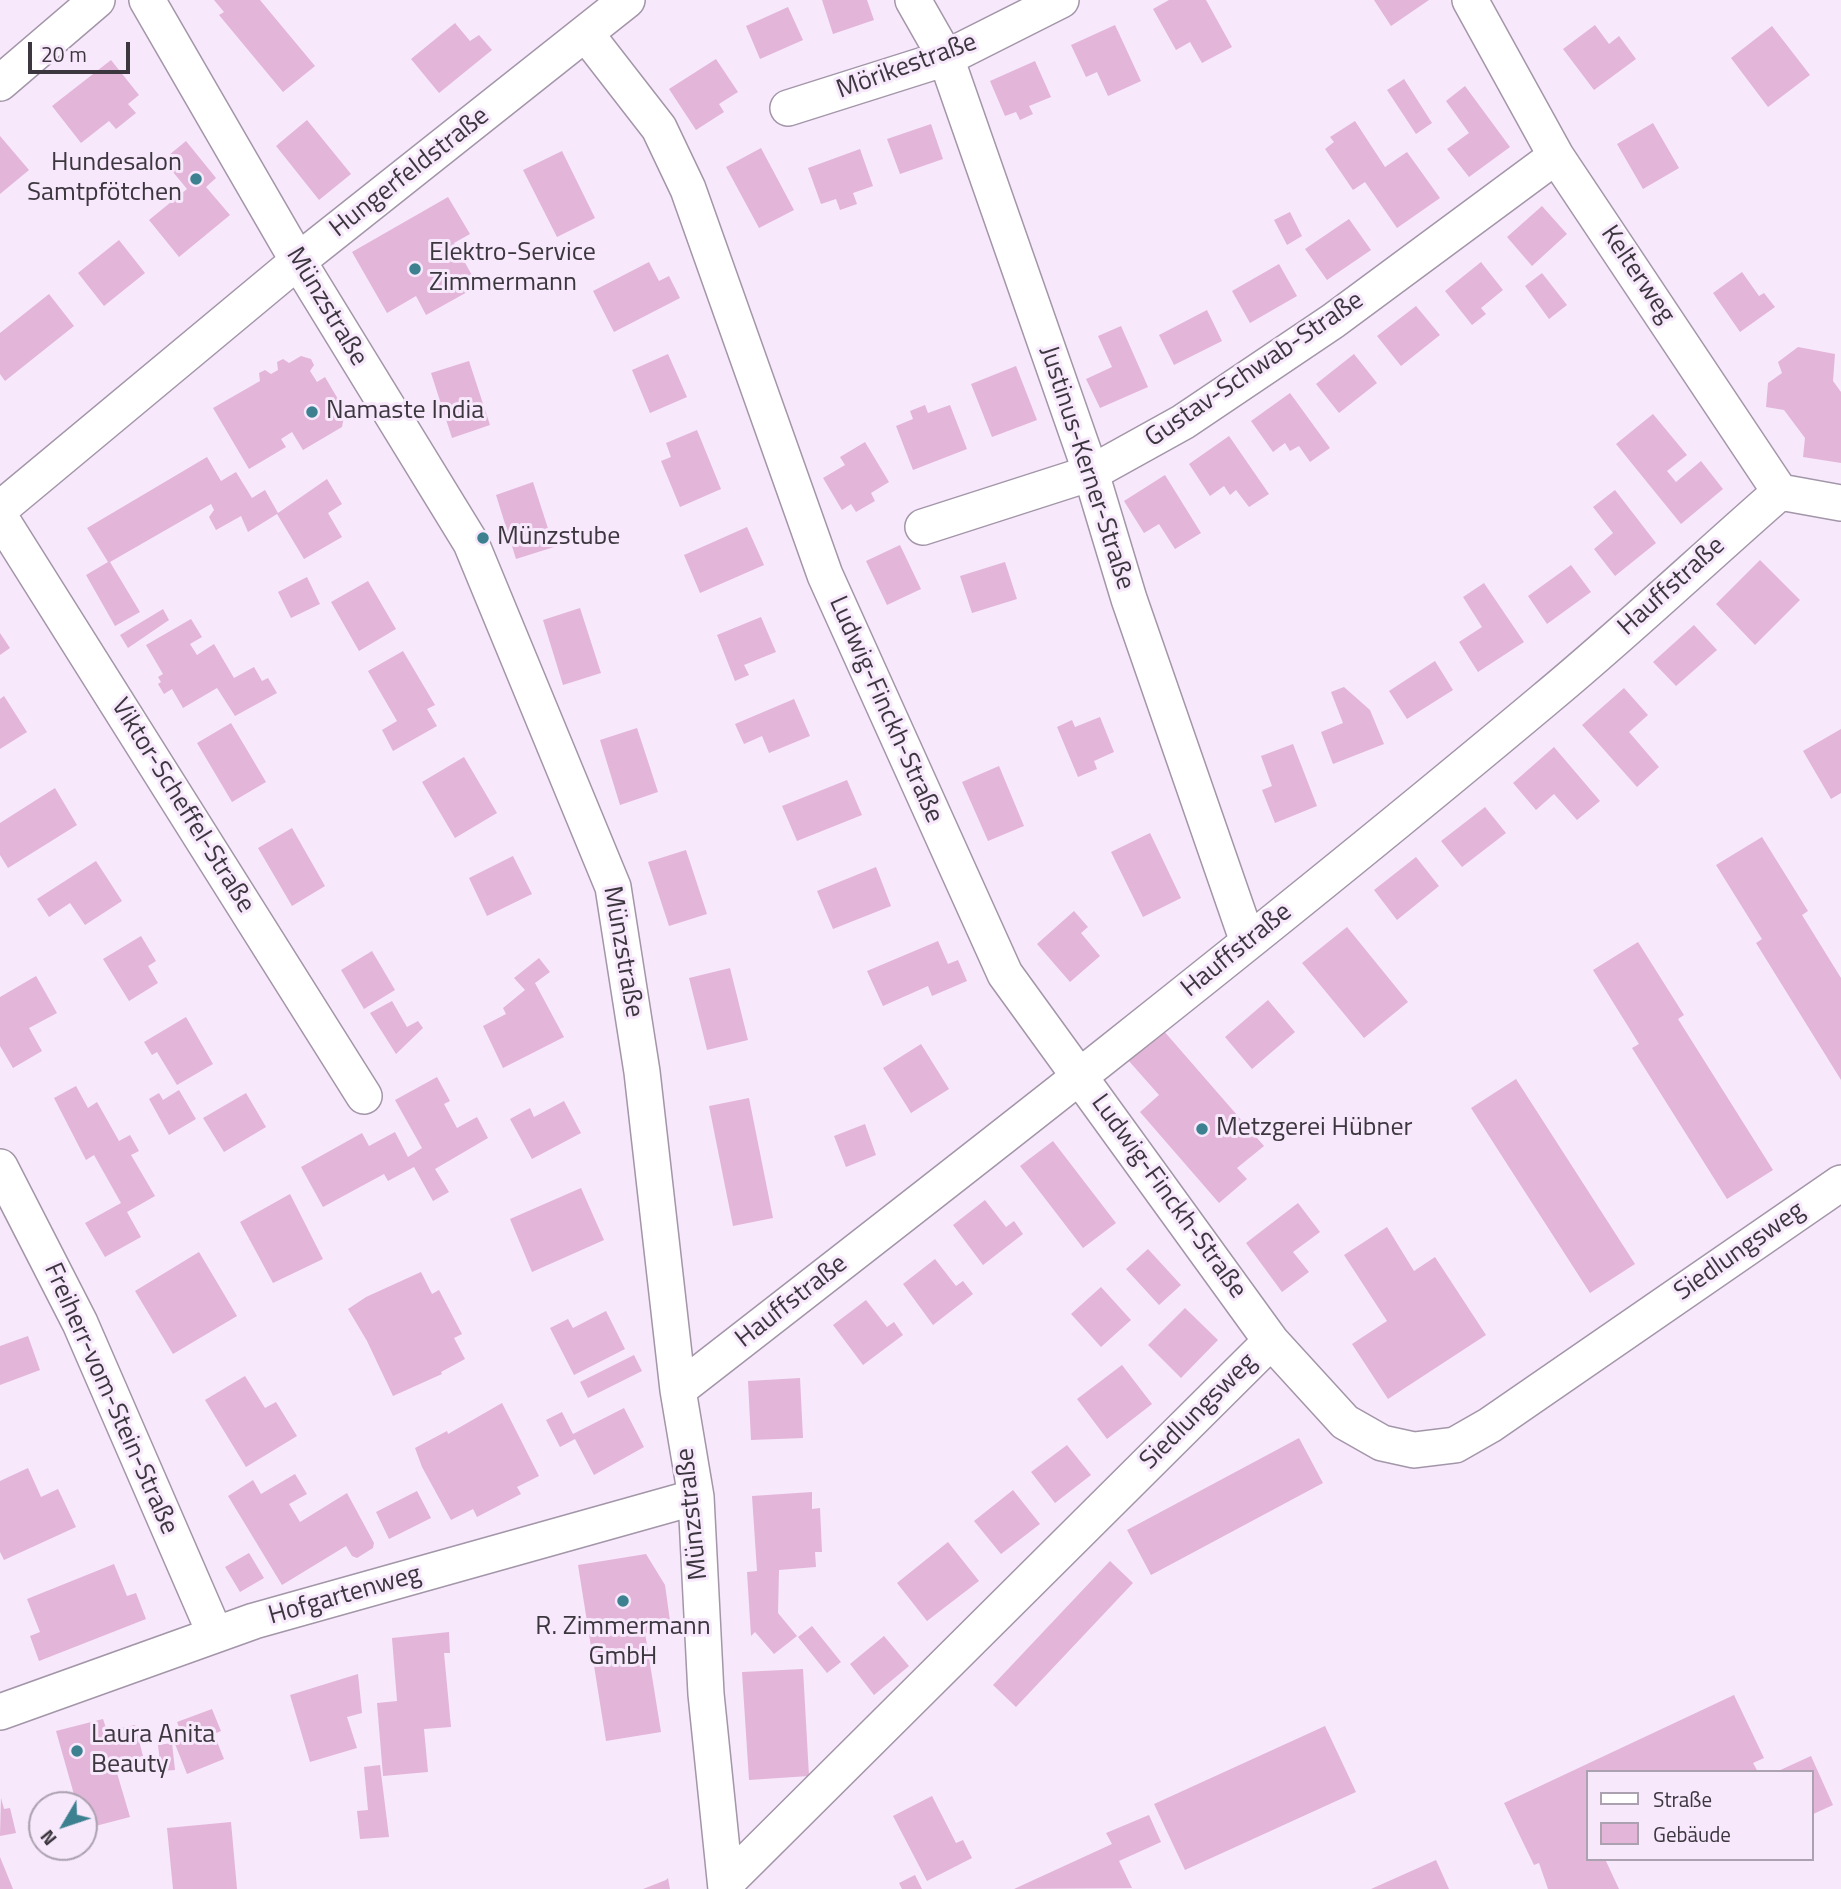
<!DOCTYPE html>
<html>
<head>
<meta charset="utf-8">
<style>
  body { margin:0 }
  #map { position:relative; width:1841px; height:1889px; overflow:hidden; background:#f7e8fc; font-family:"Titillium Web",sans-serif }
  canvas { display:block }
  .legend { position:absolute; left:1586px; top:1770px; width:228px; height:91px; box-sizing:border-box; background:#f7e8fc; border:2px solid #aca1b0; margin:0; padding:9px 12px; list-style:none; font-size:21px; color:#3c373e }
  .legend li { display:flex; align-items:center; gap:14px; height:35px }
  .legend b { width:35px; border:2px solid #aca1b0 }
  .north { position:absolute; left:28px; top:1791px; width:70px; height:70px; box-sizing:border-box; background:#f7e8fc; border:2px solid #aca1b0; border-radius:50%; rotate:231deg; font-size:19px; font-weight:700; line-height:28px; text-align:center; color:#3c373e }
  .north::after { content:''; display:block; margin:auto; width:24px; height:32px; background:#3d8190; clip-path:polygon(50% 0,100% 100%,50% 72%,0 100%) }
  .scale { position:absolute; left:28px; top:42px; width:102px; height:32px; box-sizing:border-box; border:4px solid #3c373e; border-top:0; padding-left:9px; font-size:21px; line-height:24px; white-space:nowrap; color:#3c373e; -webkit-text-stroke:5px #f7e8fc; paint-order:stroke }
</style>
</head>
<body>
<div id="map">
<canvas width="1841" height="1889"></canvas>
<ul class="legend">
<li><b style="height:9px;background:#fff"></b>Straße</li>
<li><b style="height:19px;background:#e3b5d9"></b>Gebäude</li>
</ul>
<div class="north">N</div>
<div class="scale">20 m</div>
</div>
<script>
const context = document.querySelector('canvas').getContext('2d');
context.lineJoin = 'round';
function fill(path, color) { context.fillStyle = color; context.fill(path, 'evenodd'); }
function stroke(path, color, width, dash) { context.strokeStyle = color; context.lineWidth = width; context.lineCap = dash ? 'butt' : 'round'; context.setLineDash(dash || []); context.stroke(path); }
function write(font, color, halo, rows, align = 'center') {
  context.font = font + ' "Titillium Web",sans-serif'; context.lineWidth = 6; context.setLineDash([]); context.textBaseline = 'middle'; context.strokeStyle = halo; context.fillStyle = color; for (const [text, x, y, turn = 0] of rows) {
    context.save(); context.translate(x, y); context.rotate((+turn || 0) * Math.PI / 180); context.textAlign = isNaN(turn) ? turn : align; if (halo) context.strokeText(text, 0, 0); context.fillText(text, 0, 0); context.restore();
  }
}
const building = new Path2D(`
  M 214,0 L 260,0 L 315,66 L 283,92 L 219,15 L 224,12 Z
  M 822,0 L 867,0 L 874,20 L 833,34 Z
  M 1169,0 L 1206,0 L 1232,47 L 1202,63 L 1190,42 L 1176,50 L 1153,9 Z
  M 1374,0 L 1429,0 L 1391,26 Z
  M 788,7 L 803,40 L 760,59 L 746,26 Z
  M 455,23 L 470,41 L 479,35 L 492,50 L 439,93 L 411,59 Z
  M 1115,25 L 1141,81 L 1108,96 L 1097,72 L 1086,77 L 1071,45 Z
  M 1595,25 L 1609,44 L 1619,36 L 1636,59 L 1594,90 L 1563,49 Z
  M 1772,26 L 1810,75 L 1768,107 L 1731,58 Z
  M 716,59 L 738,92 L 719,104 L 724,112 L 696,130 L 669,89 Z
  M 111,60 L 139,95 L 128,104 L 136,113 L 116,129 L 109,121 L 81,143 L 52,106 Z
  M 1035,61 L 1051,97 L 1029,106 L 1033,114 L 1020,120 L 1016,112 L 1005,116 L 990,81 Z
  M 1404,79 L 1432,123 L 1416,134 L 1387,90 Z
  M 1465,86 L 1510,147 L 1469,177 L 1447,149 L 1469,133 L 1446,101 Z
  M 307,120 L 351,174 L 319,200 L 276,146 Z
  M 1355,121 L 1385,167 L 1407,152 L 1440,198 L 1397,228 L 1365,182 L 1353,190 L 1325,149 L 1334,142 L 1330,137 Z
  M 1653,123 L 1679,168 L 1643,189 L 1617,144 Z
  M 931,124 L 943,159 L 900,174 L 887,139 Z
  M 0,136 L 29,170 L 0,194 Z
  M 186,141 L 216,178 L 206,187 L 230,215 L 179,257 L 149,220 L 187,189 L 163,160 Z
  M 761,148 L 794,210 L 759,228 L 726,167 Z
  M 860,149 L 873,186 L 853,193 L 857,204 L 840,210 L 836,199 L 821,204 L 808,168 Z
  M 562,151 L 595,218 L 557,237 L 523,170 Z
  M 448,197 L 470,234 L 454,243 L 478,286 L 426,315 L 416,296 L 387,313 L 352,252 Z
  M 1542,206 L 1567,234 L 1532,266 L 1507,237 Z
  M 1290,212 L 1302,236 L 1287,245 L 1274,220 Z
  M 1349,219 L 1371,250 L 1327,280 L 1305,249 Z
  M 119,240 L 145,273 L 104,306 L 78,273 Z
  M 649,262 L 659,281 L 669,276 L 680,298 L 614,332 L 593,291 Z
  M 1481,262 L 1503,290 L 1481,308 L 1486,314 L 1472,325 L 1445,291 Z
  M 1279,264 L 1297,296 L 1250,323 L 1232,291 Z
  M 1742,272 L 1759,296 L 1764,293 L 1775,307 L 1740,332 L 1713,293 Z
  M 1542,273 L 1567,305 L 1549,319 L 1525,286 Z
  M 49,294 L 74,326 L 5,381 L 0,374 L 0,333 Z
  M 1416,306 L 1440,335 L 1401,366 L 1377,336 Z
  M 1207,310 L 1222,341 L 1174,365 L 1159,335 Z
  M 1121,326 L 1148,387 L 1100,408 L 1086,379 L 1112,367 L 1098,336 Z
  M 1798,347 L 1835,354 L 1833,381 L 1841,392 L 1841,463 L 1803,457 L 1805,438 L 1784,410 L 1766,407 L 1768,383 L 1782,373 L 1778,362 Z
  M 668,354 L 687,397 L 650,413 L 632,370 Z
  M 1354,354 L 1377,383 L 1339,413 L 1316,384 Z
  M 301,356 L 311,359 L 314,365 L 310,371 L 317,382 L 325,377 L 345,411 L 342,427 L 303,450 L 292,432 L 281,439 L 286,447 L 249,469 L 213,408 L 260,381 L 259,373 L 265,370 L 271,374 L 278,370 L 277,362 L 283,359 L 289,363 Z
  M 469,361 L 490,425 L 452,438 L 431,373 Z
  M 1016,366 L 1037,420 L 992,437 L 971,384 Z
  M 1290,393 L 1330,448 L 1310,462 L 1299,446 L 1290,451 L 1285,443 L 1273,452 L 1251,421 Z
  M 925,405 L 928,413 L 950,405 L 967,449 L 913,470 L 896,426 L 913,419 L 910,411 Z
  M 1653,414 L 1687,455 L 1667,471 L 1676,482 L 1701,461 L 1723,489 L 1681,524 L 1616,444 Z
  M 697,430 L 721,489 L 680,507 L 661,461 L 671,457 L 666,443 Z
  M 1229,436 L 1269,494 L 1249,507 L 1236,490 L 1230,495 L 1224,486 L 1210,496 L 1189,464 Z
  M 865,442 L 889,482 L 871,493 L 875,501 L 856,512 L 851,504 L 842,510 L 823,478 L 845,465 L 840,457 Z
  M 207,457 L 221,481 L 236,472 L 252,498 L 265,490 L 278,513 L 327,479 L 342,504 L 328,513 L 342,537 L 304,559 L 277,514 L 248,532 L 241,516 L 216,530 L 209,517 L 214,510 L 211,504 L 110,562 L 140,612 L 115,626 L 86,575 L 108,562 L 87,528 Z
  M 1165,475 L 1201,533 L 1175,549 L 1159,524 L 1144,533 L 1124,501 Z
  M 533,482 L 554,547 L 516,559 L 496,495 Z
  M 1615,490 L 1656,543 L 1615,576 L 1594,549 L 1613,533 L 1593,507 Z
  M 747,527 L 764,565 L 700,593 L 684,555 Z
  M 900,545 L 921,589 L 887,605 L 866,561 Z
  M 1760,560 L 1800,600 L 1755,645 L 1716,604 Z
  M 1005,562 L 1017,599 L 972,613 L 960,576 Z
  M 1571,565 L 1591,592 L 1547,624 L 1528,596 Z
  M 307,577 L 320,604 L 291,618 L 278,592 Z
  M 368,581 L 396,629 L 359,651 L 331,602 Z
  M 1484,583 L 1524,642 L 1478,672 L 1459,642 L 1482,627 L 1463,597 Z
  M 580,608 L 601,673 L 563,685 L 543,620 Z
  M 163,609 L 169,620 L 128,648 L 120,635 Z
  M 761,617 L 776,652 L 744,665 L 749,675 L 735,681 L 717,635 Z
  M 191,619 L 202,637 L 190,644 L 197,655 L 214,644 L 234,678 L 254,667 L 262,681 L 268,678 L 277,693 L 235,716 L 217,688 L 183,708 L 172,689 L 164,694 L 158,684 L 161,682 L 158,677 L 163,674 L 146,645 Z
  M 1694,625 L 1717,650 L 1676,686 L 1653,662 Z
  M 0,633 L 10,648 L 0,655 Z
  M 403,651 L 435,705 L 427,709 L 437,726 L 393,751 L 382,730 L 397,721 L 368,671 Z
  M 1435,661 L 1453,690 L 1407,719 L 1389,691 Z
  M 1344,687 L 1370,710 L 1384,744 L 1333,764 L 1321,732 L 1343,723 L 1331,692 Z
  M 1624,688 L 1648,715 L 1629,732 L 1659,767 L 1637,787 L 1582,725 Z
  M 4,696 L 27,732 L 0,749 L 0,699 Z
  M 794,699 L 810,736 L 769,753 L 762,736 L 744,744 L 735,724 Z
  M 1100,717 L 1114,752 L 1094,761 L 1097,769 L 1078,777 L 1057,727 L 1072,720 L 1075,727 Z
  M 231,723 L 266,782 L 232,802 L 197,743 Z
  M 637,728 L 658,792 L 620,805 L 600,740 Z
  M 1841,729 L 1841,793 L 1831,799 L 1803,751 Z
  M 1293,744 L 1317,806 L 1275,823 L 1262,790 L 1272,786 L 1261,756 Z
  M 1554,747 L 1600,801 L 1577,820 L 1554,794 L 1536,810 L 1513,783 Z
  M 464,757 L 497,813 L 455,838 L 422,782 Z
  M 999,766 L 1024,826 L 988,841 L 962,782 Z
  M 847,780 L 862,815 L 797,841 L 782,806 Z
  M 55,788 L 77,825 L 8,868 L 0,855 L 0,823 Z
  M 1485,807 L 1506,833 L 1462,867 L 1441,841 Z
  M 292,828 L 325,886 L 292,906 L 258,848 Z
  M 1150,833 L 1181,898 L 1143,917 L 1111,852 Z
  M 1762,837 L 1808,911 L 1802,915 L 1841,978 L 1841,1080 L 1756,943 L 1762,939 L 1716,865 Z
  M 686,850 L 707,914 L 669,926 L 648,862 Z
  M 513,856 L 532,894 L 487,916 L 469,878 Z
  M 1416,857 L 1439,886 L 1397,920 L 1374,890 Z
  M 96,861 L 122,901 L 85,925 L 70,903 L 49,917 L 37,899 Z
  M 876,867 L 891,906 L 833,929 L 817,891 Z
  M 1074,911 L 1088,927 L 1081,933 L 1100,956 L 1070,982 L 1037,944 Z
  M 1347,927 L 1408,1002 L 1364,1038 L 1302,963 Z
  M 141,936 L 156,961 L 148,966 L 158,983 L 129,1001 L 103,959 Z
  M 938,941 L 948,964 L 958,960 L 967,981 L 932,996 L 928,986 L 883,1006 L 867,971 Z
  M 1638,942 L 1684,1015 L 1678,1019 L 1773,1170 L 1727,1199 L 1632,1048 L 1639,1044 L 1593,970 Z
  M 372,951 L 395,990 L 364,1009 L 341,970 Z
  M 539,958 L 550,972 L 535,983 L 564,1037 L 503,1068 L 483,1026 L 506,1014 L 503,1008 L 525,990 L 514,978 Z
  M 730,968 L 748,1040 L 707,1050 L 689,978 Z
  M 36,976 L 57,1013 L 29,1028 L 42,1051 L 13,1068 L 0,1046 L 0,997 Z
  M 1268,1000 L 1295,1032 L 1252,1069 L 1225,1037 Z
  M 392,1001 L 407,1027 L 418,1021 L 423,1028 L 396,1054 L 370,1013 Z
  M 186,1017 L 213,1064 L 177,1085 L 157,1052 L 152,1055 L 144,1042 Z
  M 1163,1030 L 1264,1146 L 1237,1168 L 1247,1179 L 1219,1203 L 1140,1112 L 1159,1095 L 1128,1060 Z
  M 921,1044 L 949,1089 L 911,1113 L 883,1068 Z
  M 437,1077 L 450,1101 L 444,1104 L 457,1128 L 477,1117 L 488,1138 L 435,1169 L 449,1192 L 433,1201 L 414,1167 L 388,1181 L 384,1174 L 323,1207 L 301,1167 L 362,1133 L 369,1146 L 395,1132 L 408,1157 L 422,1148 L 395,1100 Z
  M 1516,1079 L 1635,1264 L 1590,1293 L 1471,1108 Z
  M 76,1086 L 88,1108 L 97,1102 L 119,1141 L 130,1135 L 139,1151 L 131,1155 L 155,1196 L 127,1212 L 141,1237 L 105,1257 L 85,1223 L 121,1203 L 94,1155 L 86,1160 L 54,1098 Z
  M 179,1090 L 196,1119 L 169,1135 L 149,1099 L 159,1093 L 163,1100 Z
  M 246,1093 L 266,1127 L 224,1152 L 203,1118 Z
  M 749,1098 L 773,1218 L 733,1226 L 709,1106 Z
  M 564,1101 L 581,1133 L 532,1159 L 510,1119 L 530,1108 L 534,1117 Z
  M 865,1124 L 876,1155 L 846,1167 L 834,1136 Z
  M 1053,1141 L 1116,1223 L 1083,1248 L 1020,1166 Z
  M 581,1188 L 604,1240 L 532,1272 L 510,1219 Z
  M 290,1194 L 323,1259 L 273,1283 L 240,1222 Z
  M 985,1200 L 1006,1227 L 1014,1221 L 1023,1234 L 983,1265 L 953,1225 Z
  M 1298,1203 L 1320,1232 L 1293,1252 L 1309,1272 L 1282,1292 L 1246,1243 Z
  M 1387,1227 L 1414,1271 L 1435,1257 L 1486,1335 L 1388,1399 L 1352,1344 L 1387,1321 L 1344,1255 Z
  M 1148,1249 L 1181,1285 L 1159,1305 L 1126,1269 Z
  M 199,1252 L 237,1316 L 173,1354 L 135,1291 Z
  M 935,1259 L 956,1286 L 963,1281 L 973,1294 L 933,1325 L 903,1284 Z
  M 421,1272 L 432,1294 L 439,1290 L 462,1334 L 454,1338 L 465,1359 L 441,1372 L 442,1374 L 393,1396 L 367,1341 L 348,1309 L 366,1297 Z
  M 1101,1287 L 1131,1320 L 1101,1347 L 1071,1314 Z
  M 866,1300 L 887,1327 L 894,1322 L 903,1335 L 863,1365 L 833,1325 Z
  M 1185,1308 L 1218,1340 L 1181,1378 L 1148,1345 Z
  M 606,1311 L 625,1349 L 574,1375 L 550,1328 L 568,1319 L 573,1328 Z
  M 28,1336 L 40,1370 L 0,1385 L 0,1346 Z
  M 634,1355 L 642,1371 L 588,1398 L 580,1382 Z
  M 1122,1365 L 1152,1404 L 1107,1439 L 1077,1399 Z
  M 245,1376 L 265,1408 L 276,1402 L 297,1436 L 246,1467 L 205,1400 Z
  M 800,1378 L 803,1438 L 751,1440 L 748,1381 Z
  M 502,1403 L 539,1476 L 517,1487 L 521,1494 L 477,1517 L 473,1509 L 451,1520 L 422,1467 L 415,1448 L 447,1431 L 448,1434 Z
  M 624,1408 L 644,1447 L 594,1475 L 575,1439 L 560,1447 L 546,1420 L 562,1412 L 573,1434 Z
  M 1299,1438 L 1323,1483 L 1151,1575 L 1127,1530 Z
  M 1067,1445 L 1091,1475 L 1055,1503 L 1031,1472 Z
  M 28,1468 L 41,1497 L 58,1489 L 76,1527 L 4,1560 L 0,1552 L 0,1481 Z
  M 295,1474 L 307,1494 L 289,1504 L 300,1522 L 347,1493 L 374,1543 L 373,1548 L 357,1558 L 352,1556 L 346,1546 L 282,1585 L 228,1496 L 253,1480 L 261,1494 Z
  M 1013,1490 L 1040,1524 L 1001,1554 L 974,1521 Z
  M 417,1491 L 431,1518 L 389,1539 L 376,1512 Z
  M 812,1492 L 812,1509 L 820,1508 L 822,1552 L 815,1552 L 816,1567 L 779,1570 L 778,1613 L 797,1636 L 774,1654 L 755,1632 L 751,1636 L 747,1572 L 757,1571 L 752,1496 Z
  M 948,1542 L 979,1581 L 927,1621 L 897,1583 Z
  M 249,1553 L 264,1578 L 240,1592 L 225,1567 Z
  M 646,1554 L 665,1585 L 671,1628 L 645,1633 L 661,1732 L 606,1741 L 578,1565 Z
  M 1110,1561 L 1133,1583 L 1016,1707 L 993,1685 Z
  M 114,1564 L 127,1596 L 136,1593 L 146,1619 L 39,1661 L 30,1636 L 40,1632 L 27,1599 Z
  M 812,1626 L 841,1662 L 827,1673 L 798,1637 Z
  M 449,1632 L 450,1653 L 444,1653 L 451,1727 L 424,1729 L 428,1772 L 383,1776 L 377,1703 L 397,1701 L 392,1638 Z
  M 884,1636 L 909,1666 L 874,1695 L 850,1664 Z
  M 803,1669 L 809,1776 L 749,1780 L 742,1672 Z
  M 358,1674 L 362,1713 L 347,1717 L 357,1748 L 310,1762 L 290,1695 Z
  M 1734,1695 L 1764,1758 L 1753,1763 L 1758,1772 L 1587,1772 L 1587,1859 L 1605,1859 L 1619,1889 L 1548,1889 L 1539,1863 L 1534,1865 L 1504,1803 Z
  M 212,1709 L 221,1731 L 214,1734 L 224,1759 L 187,1774 L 175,1744 L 184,1740 L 177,1722 Z
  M 103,1719 L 107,1731 L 135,1725 L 143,1756 L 114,1763 L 130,1817 L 84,1829 L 84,1805 L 77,1805 L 56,1731 Z
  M 1325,1726 L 1356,1792 L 1185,1870 L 1154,1804 Z
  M 172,1743 L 175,1770 L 161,1771 L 158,1745 Z
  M 1811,1756 L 1833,1805 L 1811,1815 L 1811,1772 L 1776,1772 Z
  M 380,1765 L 389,1837 L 360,1839 L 357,1811 L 368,1810 L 364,1767 Z
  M 932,1796 L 956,1843 L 963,1840 L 972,1858 L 927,1881 L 893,1816 Z
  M 1,1798 L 4,1809 L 10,1808 L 16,1833 L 0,1836 Z
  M 1149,1815 L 1161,1842 L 1119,1861 L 1132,1888 L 1014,1889 L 1112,1844 L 1106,1833 Z
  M 231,1822 L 237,1889 L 173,1889 L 167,1828 Z
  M 0,1857 L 13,1889 L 0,1889 Z
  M 1436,1860 L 1449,1889 L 1371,1889 Z
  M 915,1875 L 922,1889 L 902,1889 L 899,1883 Z
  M 668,1878 L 670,1889 L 643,1889 L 666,1880 Z`);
const minor = new Path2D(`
  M 147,0 L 298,261 L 471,543 L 613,887 L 642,1072 L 678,1390 L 696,1497 L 706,1694 L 726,1889
  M 913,0 L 946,58 L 1091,473 L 1129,599 L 1248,942
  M 1470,0 L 1556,156 L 1780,492 L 1841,503
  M 586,34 L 659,128 L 688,189 L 825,575 L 1005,974 L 1271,1341 L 1345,1422 L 1382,1443 L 1414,1450 L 1455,1445 L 1490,1425 L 1841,1183
  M 0,83 L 97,0
  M 788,108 L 946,58 L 1061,0
  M 0,509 L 298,261 L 627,0
  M 0,517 L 364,1096
  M 923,527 L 1091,473 L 1183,422 L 1333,321 L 1556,156
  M 0,1167 L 80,1323 L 215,1634
  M 678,1390 C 969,1164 1261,937 1544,700 C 1625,633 1701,561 1780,492
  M 0,1712 L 254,1621 L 696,1497
  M 726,1883 L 1271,1341`);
const markers = [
  [196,179,7,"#3d8190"],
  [415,269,7,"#3d8190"],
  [312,412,7,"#3d8190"],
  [483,538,7,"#3d8190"],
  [1202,1129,7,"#3d8190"],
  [623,1601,7,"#3d8190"],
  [77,1751,7,"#3d8190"]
];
const streetNames = [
  ["Mörikestraße",907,67,-20],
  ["Hungerfeldstraße",410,173,-38],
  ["Kelterweg",1637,275,56],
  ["Münzstraße",326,307,59],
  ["Gustav-Schwab-Straße",1255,370,-34],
  ["Justinus-Kerner-Straße",1086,468,72],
  ["Hauffstraße",1672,587,-42],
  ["Ludwig-Finckh-Straße",885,710,66],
  ["Viktor-Scheffel-Straße",182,806,58],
  ["Hauffstraße",1237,951,-39],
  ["Münzstraße",622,952,80],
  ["Ludwig-Finckh-Straße",1168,1197,54],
  ["Siedlungsweg",1740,1252,-35],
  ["Hauffstraße",792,1302,-38],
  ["Freiherr-vom-Stein-Straße",110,1399,66],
  ["Siedlungsweg",1199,1412,-45],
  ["Münzstraße",693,1514,-96],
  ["Hofgartenweg",345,1596,-16]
];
const poiNames = [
  ["Hundesalon",182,164,"right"],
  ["Samtpfötchen",182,194,"right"],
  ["Elektro-Service",429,254],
  ["Zimmermann",429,284],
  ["Namaste India",326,412],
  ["Münzstube",497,538],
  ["Metzgerei Hübner",1216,1129],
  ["R. Zimmermann",623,1628,"center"],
  ["GmbH",623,1658,"center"],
  ["Laura Anita",91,1736],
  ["Beauty",91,1766]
];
fill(building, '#e3b5d9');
stroke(minor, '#a396a8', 38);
stroke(minor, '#fff', 35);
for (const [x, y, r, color] of markers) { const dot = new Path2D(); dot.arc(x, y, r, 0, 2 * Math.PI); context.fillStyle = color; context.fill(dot); stroke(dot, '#f7e8fc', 2.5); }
write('26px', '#3c373e', '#f7e8fc', streetNames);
write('26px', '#3c373e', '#f7e8fc', poiNames, 'left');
</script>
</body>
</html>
